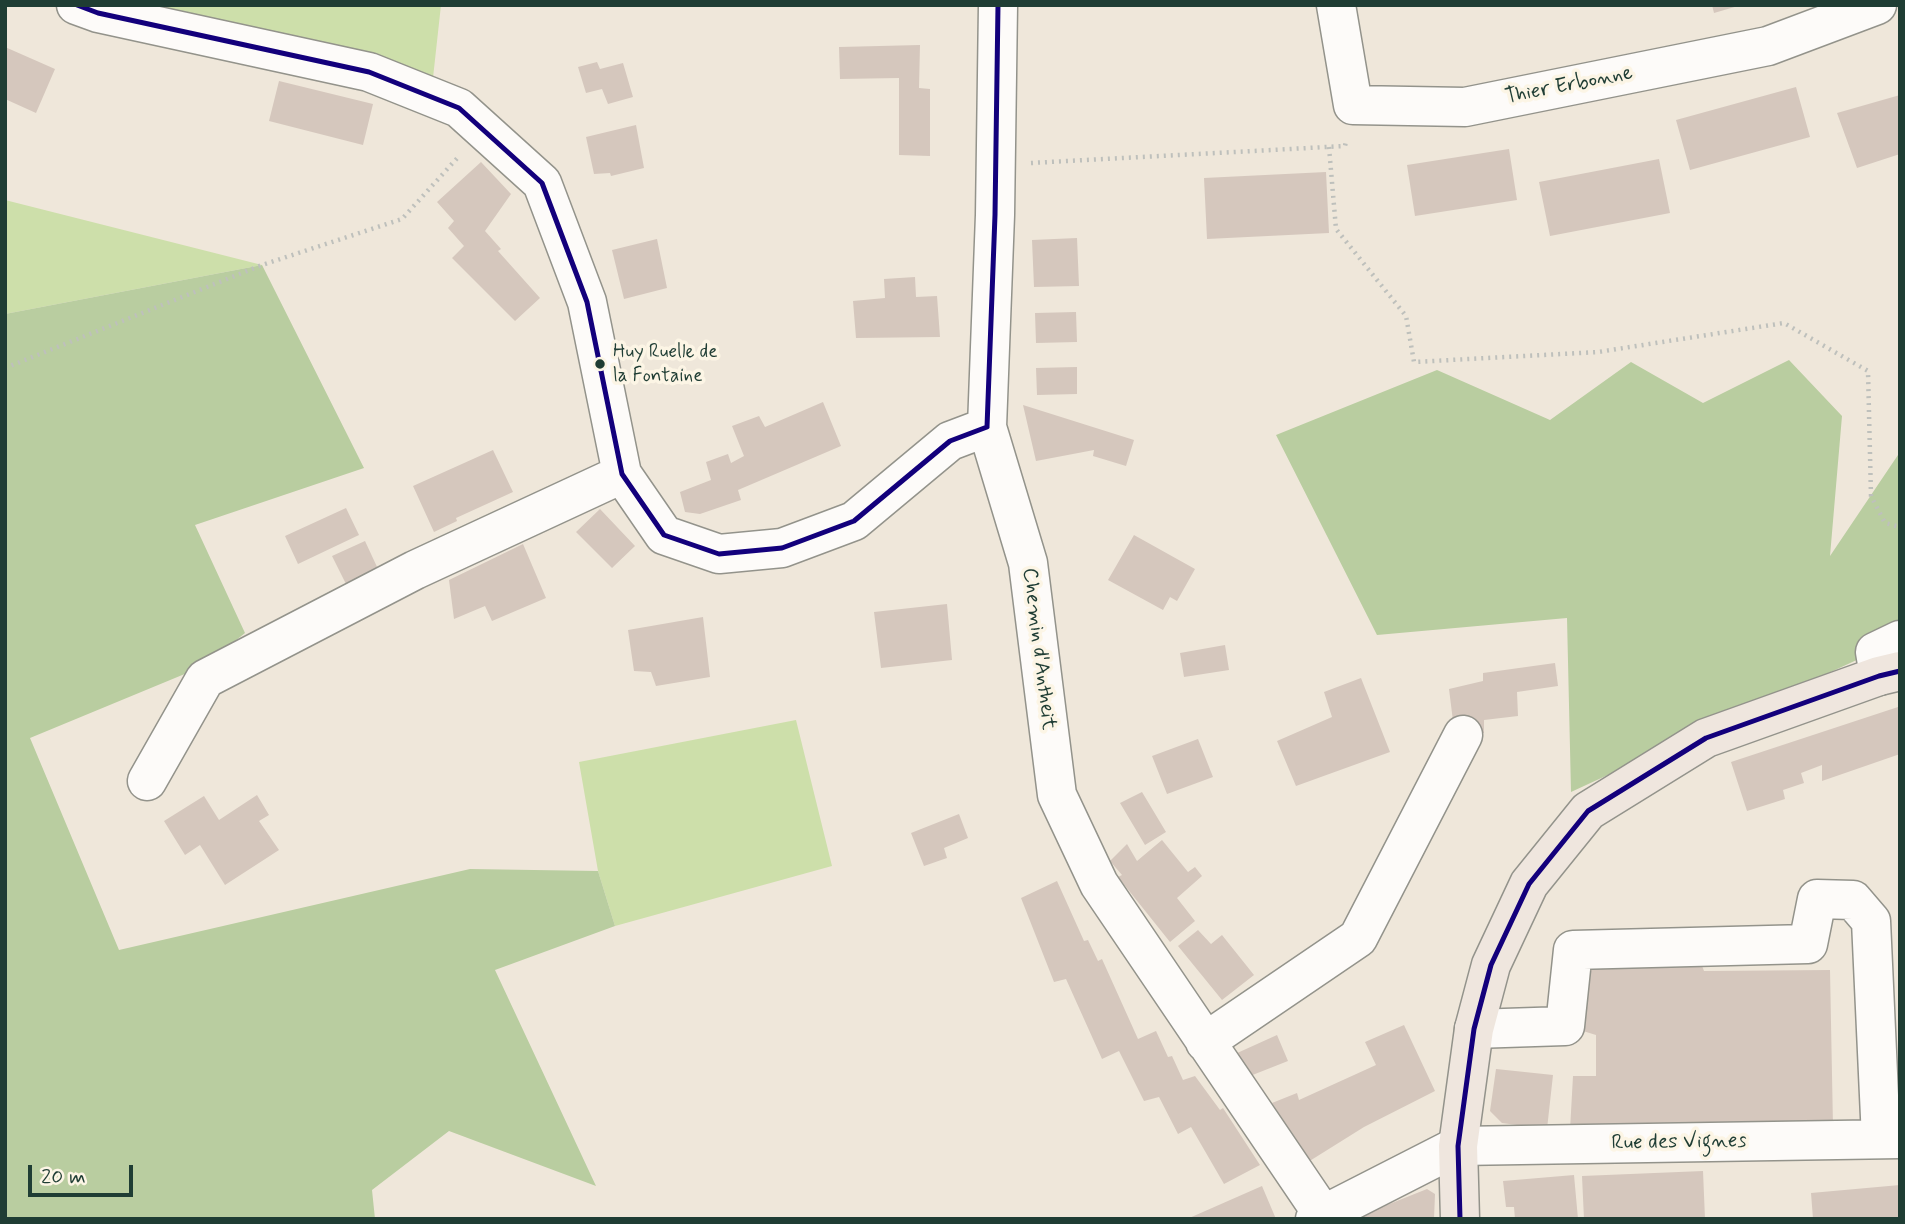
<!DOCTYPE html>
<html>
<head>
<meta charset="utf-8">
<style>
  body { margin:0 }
  #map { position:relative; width:1905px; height:1224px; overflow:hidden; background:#efe7da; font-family:Mynerve,sans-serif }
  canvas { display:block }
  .frame { position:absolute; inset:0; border:7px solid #1f3d34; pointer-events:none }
  .scale { position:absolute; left:28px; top:1165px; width:105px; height:32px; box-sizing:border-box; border:4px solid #1f3d34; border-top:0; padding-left:9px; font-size:21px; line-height:24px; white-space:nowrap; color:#1f3d34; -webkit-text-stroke:5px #fcf5e5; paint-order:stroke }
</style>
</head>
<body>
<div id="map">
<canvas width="1905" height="1224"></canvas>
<div class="frame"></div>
<div class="scale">20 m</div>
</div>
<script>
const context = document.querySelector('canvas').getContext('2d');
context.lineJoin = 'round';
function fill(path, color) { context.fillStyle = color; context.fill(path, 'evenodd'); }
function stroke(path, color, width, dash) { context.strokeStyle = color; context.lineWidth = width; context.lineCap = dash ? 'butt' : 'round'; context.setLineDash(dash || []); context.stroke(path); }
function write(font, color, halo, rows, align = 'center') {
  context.font = font + ' Mynerve,sans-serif'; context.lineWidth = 7; context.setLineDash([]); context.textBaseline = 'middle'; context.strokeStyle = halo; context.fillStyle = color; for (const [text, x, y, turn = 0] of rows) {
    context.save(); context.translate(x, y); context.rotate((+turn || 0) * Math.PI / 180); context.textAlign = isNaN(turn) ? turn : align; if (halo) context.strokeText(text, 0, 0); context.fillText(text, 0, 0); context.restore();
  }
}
const green = new Path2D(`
  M 124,5 L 441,5 L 431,96 Z
  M 5,200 L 262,265 L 5,314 Z
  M 796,720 L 832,866 L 615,926 L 598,871 L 579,762 Z`);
const forest = new Path2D(`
  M 262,265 L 364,468 L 195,525 L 245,633 L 204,666 L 30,738 L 119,950 L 470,869 L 598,871 L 615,926 L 495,970 L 596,1186 L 449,1131 L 372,1190 L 375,1219 L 5,1219 L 5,314 Z
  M 1789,360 L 1842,416 L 1830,556 L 1900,452 L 1900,640 L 1571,792 L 1567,618 L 1377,635 L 1276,435 L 1437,370 L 1550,420 L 1631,362 L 1703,403 Z`);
const building = new Path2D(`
  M 1712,5 L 1738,5 L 1738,6 L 1714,13 Z
  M 920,45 L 919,88 L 930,89 L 930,156 L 899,155 L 899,78 L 840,79 L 839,47 Z
  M 5,47 L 55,69 L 36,113 L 5,99 Z
  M 597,62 L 600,69 L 623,63 L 633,97 L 608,104 L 602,89 L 586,93 L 578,67 Z
  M 279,81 L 373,104 L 363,145 L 269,121 Z
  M 1796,87 L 1810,137 L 1690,170 L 1676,120 Z
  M 1900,95 L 1900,154 L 1857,168 L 1837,113 Z
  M 636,125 L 644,168 L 611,176 L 610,173 L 594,174 L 586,137 Z
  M 1509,149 L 1517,200 L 1415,216 L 1407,165 Z
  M 1659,159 L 1670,213 L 1550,236 L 1539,182 Z
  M 481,162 L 511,194 L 485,231 L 501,249 L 498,251 L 540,298 L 515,321 L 452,258 L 464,246 L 448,228 L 454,221 L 437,202 Z
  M 1326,172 L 1329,233 L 1207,239 L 1204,178 Z
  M 1077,238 L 1079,286 L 1034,287 L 1032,240 Z
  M 657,239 L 667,288 L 624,299 L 612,250 Z
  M 915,277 L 916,297 L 937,296 L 940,337 L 856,338 L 853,301 L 885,298 L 884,279 Z
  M 1076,312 L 1077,342 L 1036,343 L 1035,313 Z
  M 1077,367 L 1077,394 L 1037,395 L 1036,368 Z
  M 823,402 L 841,446 L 738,490 L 741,500 L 700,514 L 685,512 L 680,492 L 711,480 L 706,462 L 728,454 L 731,463 L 744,456 L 732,426 L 759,416 L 765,427 Z
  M 1023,405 L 1134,440 L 1126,466 L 1093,456 L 1094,450 L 1036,461 Z
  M 493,450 L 513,492 L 456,518 L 457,521 L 434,532 L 413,486 Z
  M 346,508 L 359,535 L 298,564 L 285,536 Z
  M 600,509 L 635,546 L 612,568 L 576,532 Z
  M 1134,535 L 1195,569 L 1177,601 L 1170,597 L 1163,610 L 1108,580 Z
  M 365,541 L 378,569 L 346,584 L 332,556 Z
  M 523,544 L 546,598 L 492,621 L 485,606 L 454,619 L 449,580 Z
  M 947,604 L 952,660 L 881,668 L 874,612 Z
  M 703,617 L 710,677 L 656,686 L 651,672 L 634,671 L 628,630 Z
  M 1225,645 L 1229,670 L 1184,677 L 1180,653 Z
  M 1555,663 L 1558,686 L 1517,692 L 1518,716 L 1484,720 L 1484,733 L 1455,737 L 1449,689 L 1483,681 L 1483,673 Z
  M 1361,678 L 1390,752 L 1296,786 L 1277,741 L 1332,717 L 1324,692 Z
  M 1898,707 L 1900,754 L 1822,781 L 1822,765 L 1801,773 L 1804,783 L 1783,790 L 1785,799 L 1747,811 L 1731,762 Z
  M 1198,739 L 1213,777 L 1167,794 L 1152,756 Z
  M 1142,792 L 1166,832 L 1145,845 L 1120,803 Z
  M 257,795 L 269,815 L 259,821 L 279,850 L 225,885 L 200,845 L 185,855 L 164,821 L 204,796 L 219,820 Z
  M 959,814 L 968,838 L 944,848 L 947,858 L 924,866 L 911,833 Z
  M 1162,840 L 1188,872 L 1195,867 L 1202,876 L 1177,898 L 1195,921 L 1170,942 L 1118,877 L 1122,875 L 1110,861 L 1127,844 L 1137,861 Z
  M 1057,881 L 1084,941 L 1088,940 L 1098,961 L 1102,959 L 1138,1039 L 1156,1031 L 1168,1057 L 1172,1056 L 1183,1080 L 1195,1076 L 1220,1110 L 1223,1108 L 1260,1165 L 1224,1184 L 1191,1127 L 1178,1134 L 1159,1097 L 1144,1101 L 1119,1051 L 1102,1059 L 1066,979 L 1054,982 L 1021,898 Z
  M 1198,930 L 1211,944 L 1222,935 L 1254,975 L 1222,1000 L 1178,946 Z
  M 1701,963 L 1704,971 L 1830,970 L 1833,1127 L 1570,1130 L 1573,1076 L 1596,1076 L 1596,1035 L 1583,1031 L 1586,965 Z
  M 1404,1025 L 1435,1091 L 1364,1127 L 1308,1162 L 1272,1103 L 1297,1093 L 1299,1100 L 1376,1065 L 1365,1042 Z
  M 1277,1035 L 1288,1061 L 1250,1076 L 1235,1054 Z
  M 1496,1069 L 1553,1075 L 1547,1129 L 1502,1123 L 1490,1111 Z
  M 1703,1171 L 1705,1219 L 1584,1219 L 1582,1176 Z
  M 1574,1175 L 1578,1219 L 1515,1219 L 1514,1207 L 1506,1207 L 1503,1181 Z
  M 1900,1185 L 1900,1219 L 1813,1219 L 1811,1193 Z
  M 1262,1186 L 1276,1219 L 1187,1219 Z
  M 1427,1189 L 1435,1194 L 1434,1219 L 1361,1219 L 1362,1215 Z`);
const path = new Path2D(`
  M 1329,147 L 1336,229 L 1406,316 L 1414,362 L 1598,352 L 1784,323 L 1868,371 L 1871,496 L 1885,523 L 1900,527
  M 1031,163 L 1345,146 L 1346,141
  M 5,368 L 262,265 L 402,219 L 460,155`);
const minor = new Path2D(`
  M 76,5 L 98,13 L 369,72 L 459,108 L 542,183 L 587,302 L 622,474 L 664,535 L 719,554 L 782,548 L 854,521 L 950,441 L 987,427
  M 998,5 L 995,215 L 987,427 L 1028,563 L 1057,795 L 1099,884 L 1326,1219
  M 1336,5 L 1353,105 L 1465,107 L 1768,46 L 1877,5
  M 1879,676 L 1875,652 L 1900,640
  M 147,781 L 205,679 L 415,570 L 622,474
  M 1474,1029 L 1565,1026 L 1573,950 L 1808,944 L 1817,899 L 1853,900 L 1871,921 L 1881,1139
  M 1205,1042 L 1358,938 L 1463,735
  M 1315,1219 L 1458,1146 L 1900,1139`);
const major = new Path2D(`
  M 1460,1219 L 1458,1146 L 1474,1029 L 1491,965 L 1529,884 L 1588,811 L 1706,738 L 1879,676 L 1900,671`);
const bus1 = new Path2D(`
  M 77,5 L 98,13 L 369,72 L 459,108 L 542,183 L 587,302 L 622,474 L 664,535 L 719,554 L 782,548 L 854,521 L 950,441 L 987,427
  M 987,427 L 995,215 L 998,5
  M 1460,1219 L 1458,1146 L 1474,1029 L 1491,965 L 1529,884 L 1588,811 L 1706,738 L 1879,676 L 1900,671`);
const markers = [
  [600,364,6,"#1f3d34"]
];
const busNames = [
  ["Huy Ruelle de",613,353],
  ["la Fontaine",613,377]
];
const streetNames = [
  ["Thier Erbonne",1569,86,-11],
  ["Chemin d'Antheit",1038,649,83],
  ["Rue des Vignes",1679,1143,-1]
];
fill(green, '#cddfaa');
fill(forest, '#b9cda0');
fill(building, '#d5c7bd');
stroke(minor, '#93938b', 41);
stroke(major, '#93938b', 41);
stroke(path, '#bec0bc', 4.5, [2, 5]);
stroke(minor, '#fdfbf9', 38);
stroke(major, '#efe6de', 38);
stroke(bus1, '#13007c', 5);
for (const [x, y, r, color] of markers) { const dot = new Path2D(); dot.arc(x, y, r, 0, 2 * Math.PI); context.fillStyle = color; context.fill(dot); stroke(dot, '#fcf5e5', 2.5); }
write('19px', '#1f3d34', '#fcf5e5', busNames, 'left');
write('21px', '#1f3d34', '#fcf5e5', streetNames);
</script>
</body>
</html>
